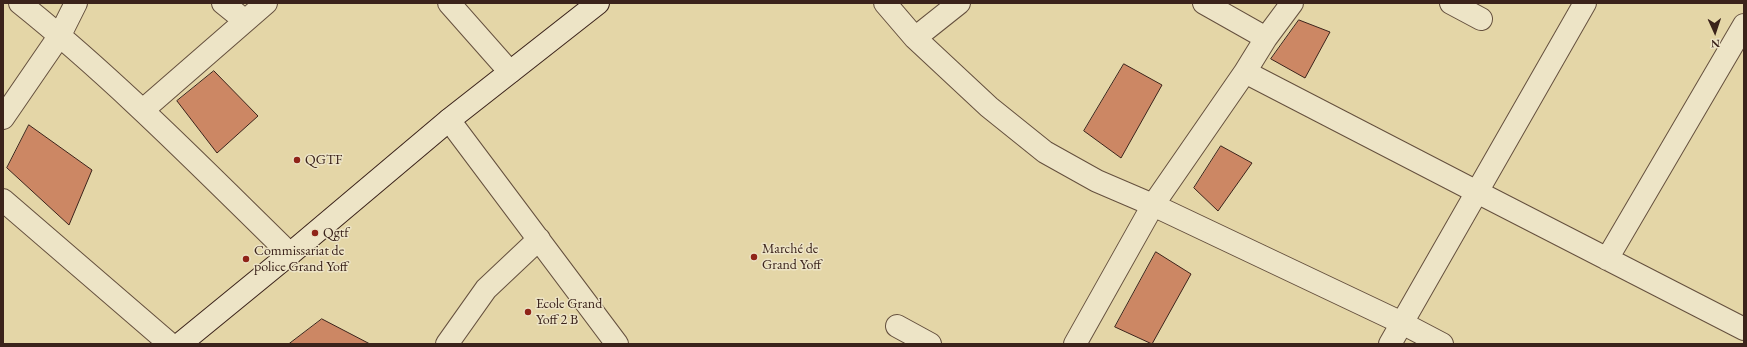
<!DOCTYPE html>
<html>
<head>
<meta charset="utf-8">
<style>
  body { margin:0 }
  #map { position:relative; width:1747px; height:347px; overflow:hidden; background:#e4d6a7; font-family:"EB Garamond",serif }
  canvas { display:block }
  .frame { position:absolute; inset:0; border:4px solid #3b231b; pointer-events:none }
  .north { position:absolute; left:1695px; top:12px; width:40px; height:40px; -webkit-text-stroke:3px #ede4c6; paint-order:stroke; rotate:177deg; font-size:11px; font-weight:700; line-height:16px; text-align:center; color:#3b231b }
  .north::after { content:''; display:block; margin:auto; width:14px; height:18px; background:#3b231b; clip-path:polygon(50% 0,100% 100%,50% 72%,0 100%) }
</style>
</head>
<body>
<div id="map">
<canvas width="1747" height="347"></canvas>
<div class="frame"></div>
<div class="north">N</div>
</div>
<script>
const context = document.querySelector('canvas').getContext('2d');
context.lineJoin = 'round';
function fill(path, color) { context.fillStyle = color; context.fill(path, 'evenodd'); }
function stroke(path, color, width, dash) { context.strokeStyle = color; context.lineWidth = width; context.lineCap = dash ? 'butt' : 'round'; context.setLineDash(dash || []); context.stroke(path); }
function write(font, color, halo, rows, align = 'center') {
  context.font = font + ' "EB Garamond",serif'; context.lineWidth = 3; context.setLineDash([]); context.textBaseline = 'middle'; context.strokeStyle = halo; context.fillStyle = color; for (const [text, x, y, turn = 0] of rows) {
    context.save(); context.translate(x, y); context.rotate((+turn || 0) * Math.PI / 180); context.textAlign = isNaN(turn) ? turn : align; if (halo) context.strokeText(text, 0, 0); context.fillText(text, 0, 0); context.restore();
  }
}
const building = new Path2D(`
  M 1299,20 L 1330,32 L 1305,78 L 1271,59 Z
  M 1124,64 L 1162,85 L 1121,158 L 1084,131 Z
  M 214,71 L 258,116 L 217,153 L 177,101 Z
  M 29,125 L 92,170 L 69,225 L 7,168 Z
  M 1221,146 L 1252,163 L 1218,211 L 1194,188 Z
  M 1156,252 L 1191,274 L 1152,344 L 1115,327 Z
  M 322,319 L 370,344 L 289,344 Z`);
const street = new Path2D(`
  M 20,3 C 116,80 202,168 290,254
  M 223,3 L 244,20
  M 449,3 L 510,72
  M 885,3 L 915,38 L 989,107 L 1045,152 L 1097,181 L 1153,205 L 1402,323 L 1442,344
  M 1204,3 L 1266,38
  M 1451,3 L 1481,19
  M 915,38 L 959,3
  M 1245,72 L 1477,192 L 1744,329
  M 143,110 L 266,3
  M 3,118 L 60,35 L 76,3
  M 449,120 L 617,344
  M 3,200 L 170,344
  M 1607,259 L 1744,25
  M 897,326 L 930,344
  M 447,344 L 486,289 L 539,239
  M 1075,344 L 1153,205 L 1245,72 L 1266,38 L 1292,3
  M 1390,344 L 1585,3`);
const secondary = new Path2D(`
  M 180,344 L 290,254 L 449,120 L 598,3`);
const markers = [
  [297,160,4,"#8f2418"],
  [315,233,4,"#8f2418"],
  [754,257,4,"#8f2418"],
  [246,259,4,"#8f2418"],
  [528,312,4,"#8f2418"]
];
const poiNames = [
  ["QGTF",305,160],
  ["Qgtf",323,233],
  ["Marché de",762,249],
  ["Grand Yoff",762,265],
  ["Commissariat de",254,251],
  ["police Grand Yoff",254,267],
  ["Ecole Grand",536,304],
  ["Yoff 2 B",536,320]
];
fill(building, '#cc8764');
stroke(building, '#3b231b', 1);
stroke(street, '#65503e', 24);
stroke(secondary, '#3b231b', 24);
stroke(street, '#ede4c6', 22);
stroke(secondary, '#ede4c6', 22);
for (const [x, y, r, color] of markers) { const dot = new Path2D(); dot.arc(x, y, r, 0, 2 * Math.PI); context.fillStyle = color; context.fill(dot); stroke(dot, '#ede4c6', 1.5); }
write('14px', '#3b231b', '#ede4c6', poiNames, 'left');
</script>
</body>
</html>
